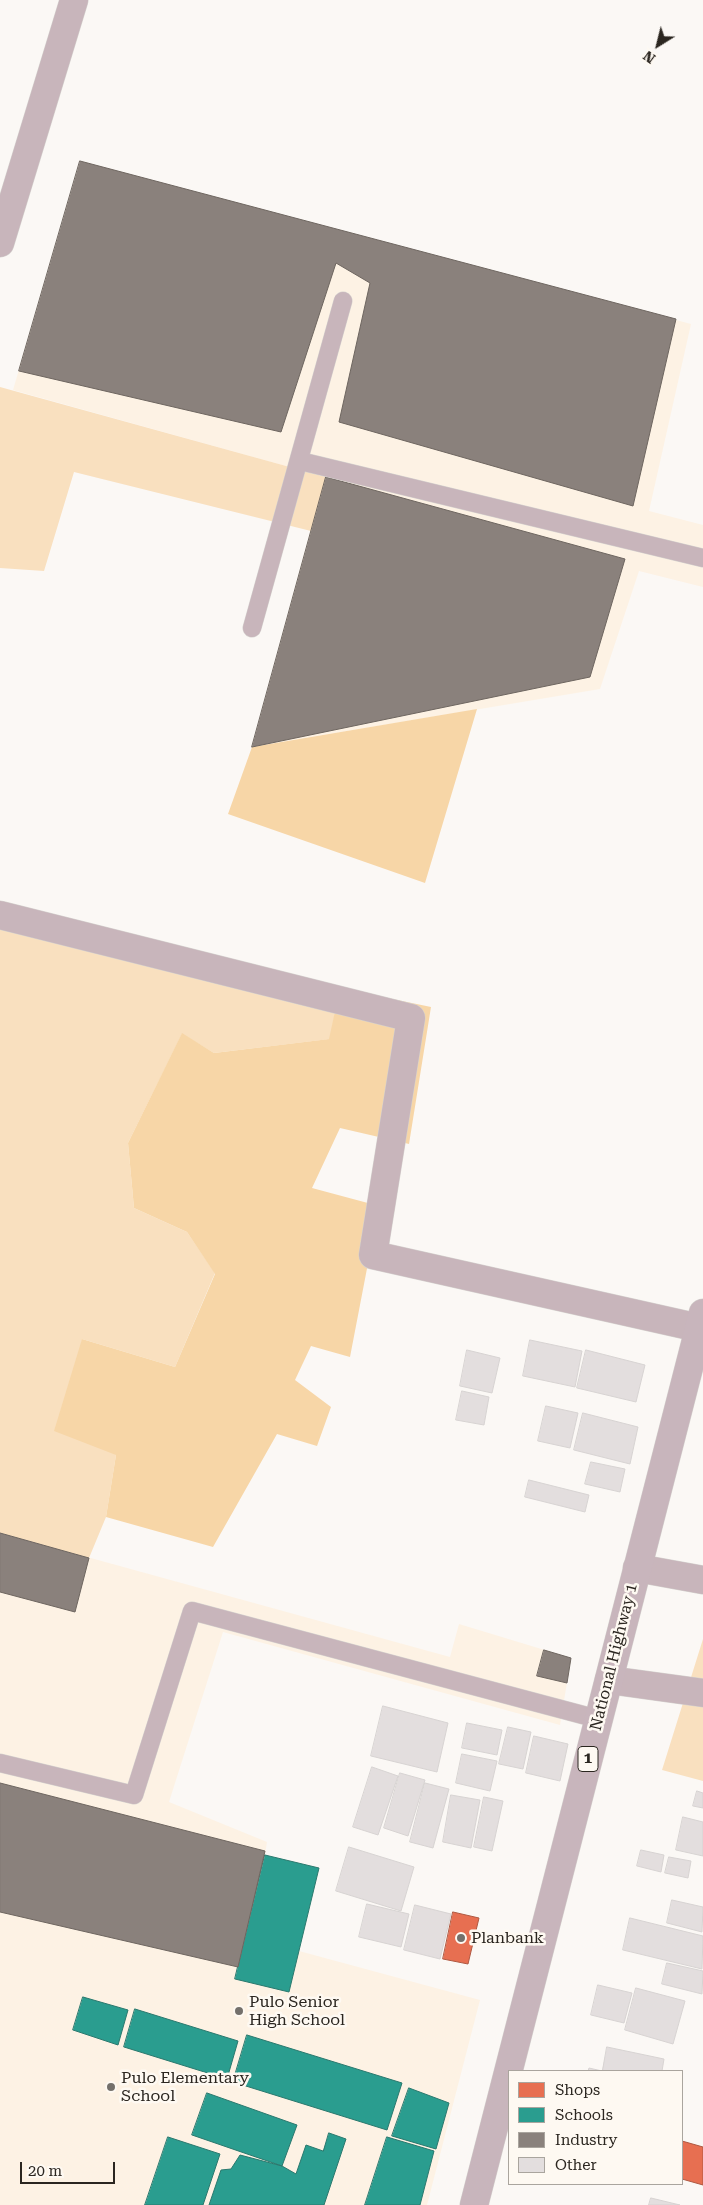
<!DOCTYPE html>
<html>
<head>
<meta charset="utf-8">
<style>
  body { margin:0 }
  #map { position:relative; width:703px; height:2205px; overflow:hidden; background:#fbf8f5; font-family:"Roboto Serif",serif }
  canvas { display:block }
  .legend { position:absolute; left:508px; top:2070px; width:175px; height:115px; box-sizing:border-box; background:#fef9f2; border:1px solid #aaa59e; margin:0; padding:6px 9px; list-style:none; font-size:15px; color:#2b2620 }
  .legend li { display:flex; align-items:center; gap:10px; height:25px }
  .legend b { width:25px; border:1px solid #aaa59e }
  .north { position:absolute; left:633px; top:20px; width:50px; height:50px; -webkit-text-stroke:4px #fef9f2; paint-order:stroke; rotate:216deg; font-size:14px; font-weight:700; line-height:20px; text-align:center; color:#2b2620 }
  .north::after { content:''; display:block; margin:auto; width:18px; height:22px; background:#2b2620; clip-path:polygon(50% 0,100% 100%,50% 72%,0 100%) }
  .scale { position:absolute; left:20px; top:2162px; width:95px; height:22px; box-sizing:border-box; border:2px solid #2b2620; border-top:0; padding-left:6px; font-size:15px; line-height:18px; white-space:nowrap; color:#2b2620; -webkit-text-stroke:4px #fef9f2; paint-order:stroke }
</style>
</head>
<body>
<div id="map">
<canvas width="703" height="2205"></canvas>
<ul class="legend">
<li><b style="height:14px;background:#e76f51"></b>Shops</li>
<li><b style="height:14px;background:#2a9d8f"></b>Schools</li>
<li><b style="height:14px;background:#8a817c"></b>Industry</li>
<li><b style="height:14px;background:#e3dede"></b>Other</li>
</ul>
<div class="north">N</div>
<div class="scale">20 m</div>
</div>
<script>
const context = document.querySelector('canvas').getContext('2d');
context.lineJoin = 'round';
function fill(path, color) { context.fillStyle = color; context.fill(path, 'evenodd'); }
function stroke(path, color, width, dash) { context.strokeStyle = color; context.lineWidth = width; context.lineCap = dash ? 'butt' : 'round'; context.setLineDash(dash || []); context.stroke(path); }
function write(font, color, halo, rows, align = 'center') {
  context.font = font + ' "Roboto Serif",serif'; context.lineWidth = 5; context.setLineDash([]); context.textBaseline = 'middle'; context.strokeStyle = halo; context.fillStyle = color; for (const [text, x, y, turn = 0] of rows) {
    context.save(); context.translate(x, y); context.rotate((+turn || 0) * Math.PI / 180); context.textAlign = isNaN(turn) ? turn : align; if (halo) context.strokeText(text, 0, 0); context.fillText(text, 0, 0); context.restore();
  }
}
const built = new Path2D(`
  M 80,161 L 691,324 L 649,511 L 703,525 L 703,587 L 639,571 L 600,689 L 252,747 L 325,477 L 13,390 Z
  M 0,1533 L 450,1657 L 459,1624 L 571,1658 L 560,1725 L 223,1632 L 169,1802 L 267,1842 L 265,1855 L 319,1868 L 299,1951 L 480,2000 L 427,2205 L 0,2205 Z`);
const green = new Path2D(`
  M 0,387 L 326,477 L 311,531 L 74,472 L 44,571 L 0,568 Z
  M 0,907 L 340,988 L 330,1039 L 214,1053 L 182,1034 L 128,1143 L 134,1208 L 187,1232 L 215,1273 L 175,1367 L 82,1339 L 116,1455 L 106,1517 L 89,1558 L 0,1533 Z
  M 703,1639 L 703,1781 L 662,1770 Z`);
const forest = new Path2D(`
  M 477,709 L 425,883 L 228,814 L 252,747 Z
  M 340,988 L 431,1007 L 409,1144 L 340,1128 L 312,1188 L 379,1206 L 350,1357 L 311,1346 L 295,1380 L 331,1407 L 317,1446 L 277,1434 L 213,1547 L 106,1517 L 116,1455 L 54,1431 L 82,1339 L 175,1367 L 215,1274 L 187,1232 L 134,1208 L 128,1143 L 182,1033 L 214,1053 L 329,1039 Z`);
const shops = new Path2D(`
  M 453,1912 L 479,1918 L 468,1964 L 443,1959 Z
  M 682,2141 L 703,2147 L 703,2185 L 682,2179 Z`);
const schools = new Path2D(`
  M 265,1855 L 319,1868 L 289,1992 L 235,1979 Z
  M 83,1997 L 128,2010 L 118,2045 L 73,2030 Z
  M 135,2009 L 238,2041 L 227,2079 L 124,2047 Z
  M 247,2035 L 402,2083 L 387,2130 L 233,2082 Z
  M 409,2088 L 449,2103 L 436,2149 L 392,2136 Z
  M 207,2093 L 297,2125 L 282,2166 L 192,2135 Z
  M 329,2133 L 346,2139 L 324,2205 L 209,2205 L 221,2170 L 231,2169 L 240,2155 L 282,2166 L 296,2174 L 306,2145 L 323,2151 Z
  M 168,2137 L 220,2154 L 203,2205 L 145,2205 Z
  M 387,2137 L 434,2151 L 420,2205 L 365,2205 Z`);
const industry = new Path2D(`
  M 80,161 L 676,319 L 633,506 L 339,422 L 370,283 L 336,263 L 281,432 L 19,371 Z
  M 326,477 L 625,559 L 590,677 L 252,747 Z
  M 0,1533 L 89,1558 L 75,1612 L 0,1592 Z
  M 544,1650 L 571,1658 L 567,1683 L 537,1676 Z
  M 0,1783 L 265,1851 L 238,1967 L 0,1912 Z`);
const building = new Path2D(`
  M 530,1340 L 582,1351 L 575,1387 L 523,1376 Z
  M 467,1350 L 500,1358 L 492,1393 L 460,1386 Z
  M 586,1350 L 645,1365 L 636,1402 L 577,1388 Z
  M 462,1391 L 489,1397 L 484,1425 L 456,1420 Z
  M 546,1406 L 578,1413 L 570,1448 L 538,1441 Z
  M 583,1413 L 638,1427 L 630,1464 L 574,1450 Z
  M 591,1462 L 625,1469 L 620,1492 L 585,1484 Z
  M 529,1480 L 589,1495 L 585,1512 L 525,1497 Z
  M 383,1706 L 448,1723 L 437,1772 L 371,1756 Z
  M 467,1723 L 502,1730 L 497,1755 L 462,1748 Z
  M 508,1727 L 531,1732 L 523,1769 L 499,1764 Z
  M 534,1736 L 568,1744 L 560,1781 L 526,1773 Z
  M 462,1754 L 497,1761 L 490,1791 L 456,1783 Z
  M 372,1767 L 398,1776 L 378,1835 L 353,1827 Z
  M 400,1773 L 425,1780 L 408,1836 L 384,1828 Z
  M 425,1783 L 449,1789 L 433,1848 L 410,1842 Z
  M 697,1791 L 703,1793 L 703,1808 L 693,1806 Z
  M 451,1795 L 480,1800 L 471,1848 L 443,1842 Z
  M 484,1797 L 503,1801 L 492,1851 L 474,1847 Z
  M 683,1817 L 703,1822 L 703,1856 L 676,1850 Z
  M 349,1847 L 414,1867 L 401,1911 L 336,1891 Z
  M 641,1850 L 664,1855 L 661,1872 L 637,1866 Z
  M 669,1857 L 691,1861 L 688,1878 L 665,1873 Z
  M 672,1900 L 703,1907 L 702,1932 L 667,1923 Z
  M 367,1904 L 409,1914 L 401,1947 L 359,1937 Z
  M 415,1905 L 451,1914 L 440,1959 L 404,1950 Z
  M 630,1918 L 703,1936 L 702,1969 L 623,1950 Z
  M 667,1963 L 703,1971 L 702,1994 L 662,1984 Z
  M 598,1985 L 632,1993 L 624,2023 L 591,2015 Z
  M 636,1988 L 685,2001 L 673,2044 L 625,2030 Z
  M 607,2047 L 664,2059 L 662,2071 L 588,2071 L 589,2068 L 602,2071 Z
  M 651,2198 L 680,2205 L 649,2205 Z`);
const service = new Path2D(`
  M 300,461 L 703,558
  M 252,628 L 343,301
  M 0,1763 L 134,1795 L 192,1611 L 598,1719`);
const minor = new Path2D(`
  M 0,243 L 74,0
  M 0,915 L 411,1018 L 373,1255 L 699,1328
  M 637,1568 L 703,1580
  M 609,1680 L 703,1693`);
const trunk = new Path2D(`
  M 474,2205 L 703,1313`);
const markers = [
  [461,1938,5,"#74706b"],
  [239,2011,5,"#74706b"],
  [111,2087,5,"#74706b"]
];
const shields = [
  [588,1759,20]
];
const shieldNames = [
  ["1",588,1759]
];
const streetNames = [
  ["National Highway 1",614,1657,-76]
];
const poiNames = [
  ["Planbank",471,1938],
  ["Pulo Senior",249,2002],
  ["High School",249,2020],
  ["Pulo Elementary",121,2078],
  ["School",121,2096]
];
fill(built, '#fdf2e4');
fill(green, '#f9e0bf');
fill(forest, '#f7d6a7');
fill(shops, '#e76f51');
stroke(shops, '#af5942', 1);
fill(schools, '#2a9d8f');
stroke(schools, '#2a796e', 1);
fill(industry, '#8a817c');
stroke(industry, '#6e6660', 1);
fill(building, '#e3dede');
stroke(building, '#d7d3d2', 1);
stroke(service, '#d5d2cf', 19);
stroke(minor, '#d5d2cf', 29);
stroke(trunk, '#d5d2cf', 29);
stroke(service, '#c8b5bb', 18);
stroke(minor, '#c8b5bb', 28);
stroke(trunk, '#c8b5bc', 28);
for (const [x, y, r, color] of markers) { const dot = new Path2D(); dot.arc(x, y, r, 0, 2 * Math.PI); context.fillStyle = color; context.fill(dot); stroke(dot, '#fef9f2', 2); }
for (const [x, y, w] of shields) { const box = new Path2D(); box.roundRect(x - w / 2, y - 12.5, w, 25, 4); context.fillStyle = '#fef9f2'; context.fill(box); stroke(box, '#2b2620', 1); }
write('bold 15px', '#2b2620', null, shieldNames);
write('16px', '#2b2620', '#fef9f2', streetNames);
write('16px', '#2b2620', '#fef9f2', poiNames, 'left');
</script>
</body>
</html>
